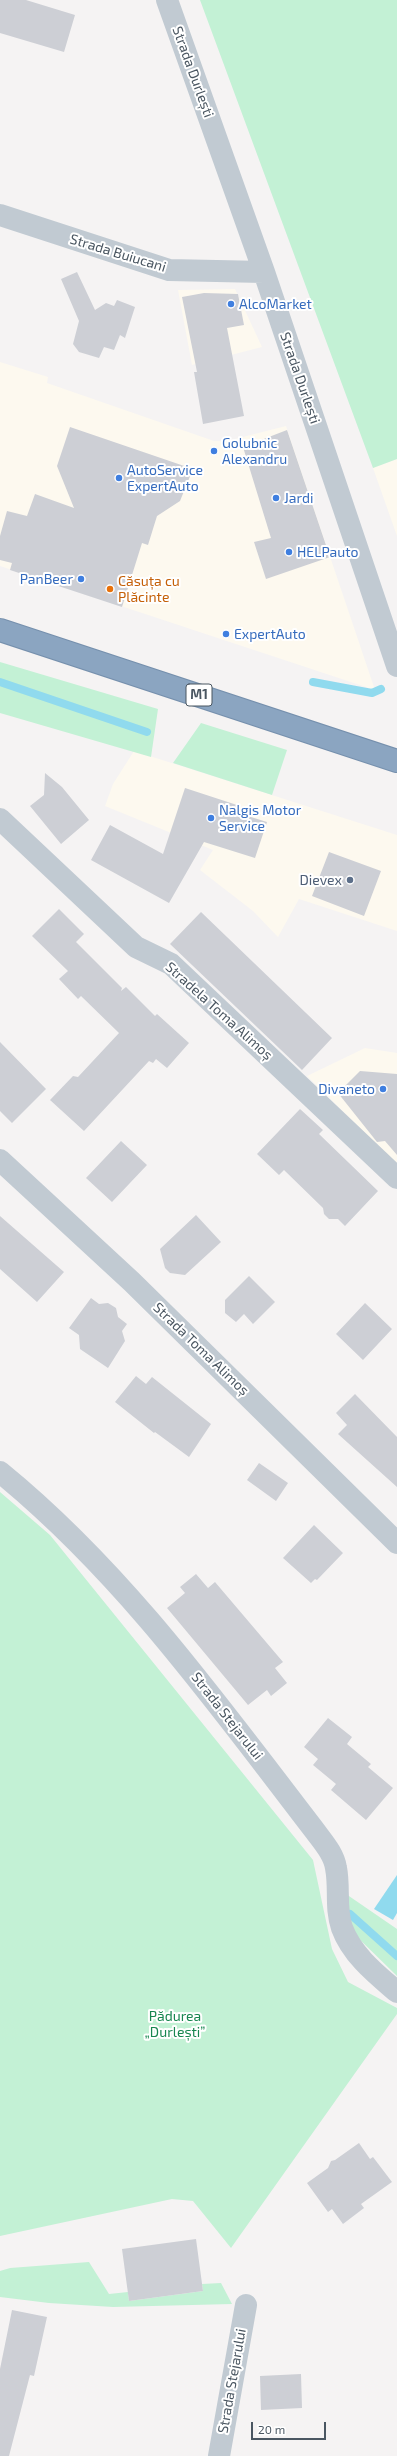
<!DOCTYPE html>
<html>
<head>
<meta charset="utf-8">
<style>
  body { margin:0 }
  #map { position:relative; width:397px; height:2456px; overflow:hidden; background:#f5f3f3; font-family:"Exo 2",sans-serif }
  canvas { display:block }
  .scale { position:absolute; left:251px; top:2422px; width:75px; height:18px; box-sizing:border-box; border:2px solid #4a5661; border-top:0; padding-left:5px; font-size:12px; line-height:14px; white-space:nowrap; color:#4a5661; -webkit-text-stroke:3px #fff; paint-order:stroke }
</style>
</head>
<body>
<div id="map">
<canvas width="397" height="2456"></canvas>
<div class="scale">20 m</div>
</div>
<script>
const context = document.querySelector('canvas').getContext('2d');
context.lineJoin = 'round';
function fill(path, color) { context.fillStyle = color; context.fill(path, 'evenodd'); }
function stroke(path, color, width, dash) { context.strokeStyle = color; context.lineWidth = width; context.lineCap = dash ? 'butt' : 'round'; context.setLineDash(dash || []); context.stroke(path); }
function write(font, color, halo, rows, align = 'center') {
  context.font = font + ' "Exo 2",sans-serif'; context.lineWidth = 4; context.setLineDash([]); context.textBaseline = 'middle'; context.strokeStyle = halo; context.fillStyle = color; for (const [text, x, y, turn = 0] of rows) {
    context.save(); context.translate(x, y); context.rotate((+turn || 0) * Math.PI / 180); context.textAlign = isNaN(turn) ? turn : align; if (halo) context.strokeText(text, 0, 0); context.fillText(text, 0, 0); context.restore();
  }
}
const commercial = new Path2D(`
  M 235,289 L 262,347 L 192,365 L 178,290 Z
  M 0,362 L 48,377 L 47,383 L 214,441 L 227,441 L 286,426 L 375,690 L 0,566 Z
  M 397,459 L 397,536 L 373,468 Z
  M 134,751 L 397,835 L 397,931 L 299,899 L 278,937 L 253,911 L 200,870 L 213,850 L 105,806 L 113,784 Z
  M 365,1048 L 397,1053 L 397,1164 L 307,1076 Z`);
const green = new Path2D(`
  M 200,0 L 397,0 L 397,459 L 373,468 Z
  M 0,662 L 158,709 L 151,757 L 0,713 Z
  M 201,723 L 287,750 L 272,795 L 173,763 Z
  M 0,1492 L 50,1535 L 313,1860 L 332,1949 L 348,1982 L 397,2008 L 397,2014 L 231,2248 L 193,2201 L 172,2199 L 0,2236 Z
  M 346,1894 L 397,1929 L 397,1976 L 350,1930 Z
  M 89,2262 L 109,2294 L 128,2292 L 129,2301 L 203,2291 L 202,2284 L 221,2283 L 232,2304 L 113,2307 L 49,2303 L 0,2297 L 0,2271 L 10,2268 Z`);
const water = new Path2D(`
  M 397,1875 L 397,1913 L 393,1920 L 374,1909 Z`);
const stream = new Path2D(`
  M 0,682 L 147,732
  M 313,682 L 372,693 L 381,689
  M 350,1914 L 397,1956`);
const building = new Path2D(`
  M 0,0 L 26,0 L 75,15 L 64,52 L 0,33 Z
  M 77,272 L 95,310 L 106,303 L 114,306 L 117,300 L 135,307 L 125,338 L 120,335 L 114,350 L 104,347 L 99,358 L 79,352 L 73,344 L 79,321 L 61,279 Z
  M 204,293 L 238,294 L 244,325 L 227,328 L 244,416 L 203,424 L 194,372 L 197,372 L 182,297 Z
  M 70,427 L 193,469 L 180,501 L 157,516 L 148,545 L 142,543 L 122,607 L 10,570 L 12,563 L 0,560 L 0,536 L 7,511 L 27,516 L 35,494 L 74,508 L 57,466 Z
  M 287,430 L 330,557 L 266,579 L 254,542 L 271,538 L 243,447 Z
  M 45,773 L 62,787 L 89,820 L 61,844 L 30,806 L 44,795 Z
  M 185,788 L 240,806 L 238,813 L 267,822 L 255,858 L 204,842 L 169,903 L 91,860 L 110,825 L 163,854 Z
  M 329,852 L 381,871 L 364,916 L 312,896 Z
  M 59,909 L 84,934 L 76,942 L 122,988 L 121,991 L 126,987 L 155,1016 L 157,1014 L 189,1043 L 167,1068 L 156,1059 L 153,1063 L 149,1061 L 84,1131 L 50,1100 L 73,1076 L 78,1077 L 119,1033 L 81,996 L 78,999 L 59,979 L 68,971 L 32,936 Z
  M 201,912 L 332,1038 L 302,1070 L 170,944 Z
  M 0,1042 L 46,1089 L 12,1123 L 0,1111 Z
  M 360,1071 L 397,1074 L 397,1155 L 385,1141 L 377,1142 L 338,1093 Z
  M 300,1109 L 323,1130 L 319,1134 L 378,1191 L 345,1226 L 338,1219 L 329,1219 L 324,1214 L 323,1208 L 284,1170 L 279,1175 L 257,1154 Z
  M 121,1141 L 147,1165 L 112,1202 L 86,1178 Z
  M 196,1215 L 221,1242 L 185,1275 L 170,1273 L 165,1268 L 160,1249 Z
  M 0,1216 L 64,1272 L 37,1302 L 0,1269 Z
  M 249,1276 L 275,1302 L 253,1324 L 244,1314 L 236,1322 L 225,1313 L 225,1300 Z
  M 91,1298 L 99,1304 L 108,1303 L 116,1308 L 118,1317 L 127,1324 L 122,1331 L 125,1341 L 108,1368 L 80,1349 L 79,1335 L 69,1328 Z
  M 365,1303 L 392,1329 L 363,1360 L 336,1334 Z
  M 136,1376 L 146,1384 L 152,1377 L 211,1424 L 189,1457 L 155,1432 L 154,1433 L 115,1402 Z
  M 355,1394 L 397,1437 L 397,1487 L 338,1434 L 347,1425 L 336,1413 Z
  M 259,1463 L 288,1483 L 276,1501 L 247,1480 Z
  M 314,1525 L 343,1553 L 317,1580 L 315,1579 L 311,1583 L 283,1558 Z
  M 196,1574 L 208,1588 L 215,1582 L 283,1662 L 275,1668 L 287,1683 L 271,1696 L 267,1690 L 248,1705 L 167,1608 L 185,1593 L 180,1587 Z
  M 328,1718 L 352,1737 L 347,1744 L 371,1764 L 368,1767 L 393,1788 L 366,1820 L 331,1790 L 336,1784 L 313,1765 L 318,1759 L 304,1747 Z
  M 359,2143 L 370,2159 L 373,2157 L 392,2182 L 361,2204 L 364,2208 L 343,2224 L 332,2209 L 328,2212 L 307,2183 L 328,2168 L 331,2161 L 335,2160 Z
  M 196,2239 L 203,2291 L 129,2301 L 122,2249 Z
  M 12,2310 L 47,2317 L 34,2376 L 30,2375 L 9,2456 L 0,2456 L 0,2369 Z
  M 301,2374 L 302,2408 L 261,2410 L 260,2376 Z`);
const minor = new Path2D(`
  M 167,0 L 264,272 L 397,666
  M 0,215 L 169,270 L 264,272
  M 0,819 L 136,947 L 171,964 L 397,1178
  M 0,1160 L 132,1282 L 397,1543
  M 0,1472 C 124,1573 218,1705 315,1831 C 323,1842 334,1854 336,1868 C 340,1888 335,1908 342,1928 C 352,1955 376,1974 397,1992
  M 219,2456 L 246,2305`);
const highway = new Path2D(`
  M 0,630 L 397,761`);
const markers = [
  [231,304,4,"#3f7fe0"],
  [214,451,4,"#3f7fe0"],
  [119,478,4,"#3f7fe0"],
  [276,498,4,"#3f7fe0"],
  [289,552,4,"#3f7fe0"],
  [81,579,4,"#3f7fe0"],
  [110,589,4,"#e8710a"],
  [226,634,4,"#3f7fe0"],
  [211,818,4,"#3f7fe0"],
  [350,880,4,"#5c6f8a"],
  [383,1089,4,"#3f7fe0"]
];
const shields = [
  [199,695,26]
];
const shieldNames = [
  ["M1",199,695]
];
const streetNames = [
  ["Strada Durlești",193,72,70],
  ["Strada Buiucani",118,253,17],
  ["Strada Durlești",300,378,71],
  ["Stradela Toma Alimoș",219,1011,42],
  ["Strada Toma Alimoș",201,1349,44],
  ["Strada Stejarului",227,1716,52],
  ["Strada Stejarului",232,2381,-80]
];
const shopNames = [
  ["AlcoMarket",239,304],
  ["Golubnic",222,443],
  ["Alexandru",222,459],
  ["AutoService",127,470],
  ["ExpertAuto",127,486],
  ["Jardi",284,498],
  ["HELPauto",297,552],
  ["PanBeer",73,579,"right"],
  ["ExpertAuto",234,634],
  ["Nalgis Motor",219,810],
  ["Service",219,826],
  ["Divaneto",375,1089,"right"]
];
const foodNames = [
  ["Căsuța cu",118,581],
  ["Plăcinte",118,597]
];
const serviceNames = [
  ["Dievex",342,880]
];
const parkNames = [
  ["Pădurea",175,2016],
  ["„Durlești”",175,2032]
];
fill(commercial, '#fdf9ef');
fill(green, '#c3f1d5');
fill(water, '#90daee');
stroke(stream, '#90daee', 8);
fill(building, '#cdcfd5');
stroke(highway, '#7690ad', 24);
stroke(minor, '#c1cad2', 22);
stroke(highway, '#8ba5c1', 22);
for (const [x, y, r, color] of markers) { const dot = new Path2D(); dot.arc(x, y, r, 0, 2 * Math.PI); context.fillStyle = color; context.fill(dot); stroke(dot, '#fff', 1.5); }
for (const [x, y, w] of shields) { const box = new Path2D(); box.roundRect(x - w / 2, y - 11, w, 22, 3); context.fillStyle = '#fff'; context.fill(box); stroke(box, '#4a5661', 1); }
write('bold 13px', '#4a5661', null, shieldNames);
write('14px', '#4a5661', '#fff', streetNames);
write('14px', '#366cbe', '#fff', shopNames, 'left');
write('14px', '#c56008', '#fff', foodNames, 'left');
write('14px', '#4e5e75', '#fff', serviceNames, 'right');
write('14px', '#17864f', '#fff', parkNames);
</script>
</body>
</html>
